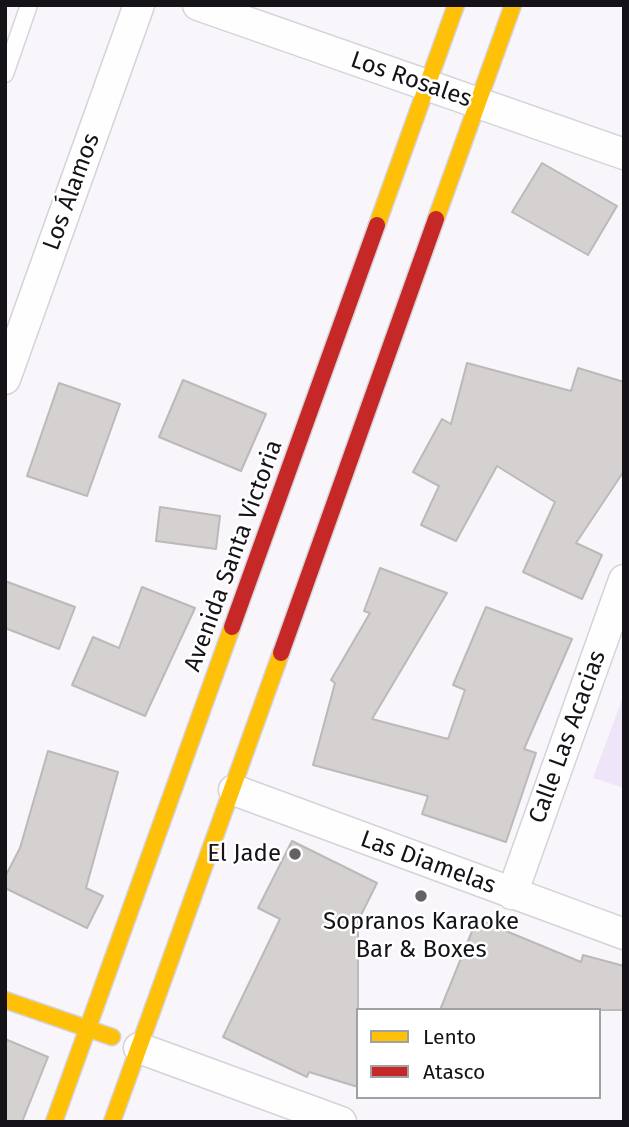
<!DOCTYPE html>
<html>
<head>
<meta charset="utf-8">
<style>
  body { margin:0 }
  #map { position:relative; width:629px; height:1127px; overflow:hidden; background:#f8f5fb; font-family:"Fira Sans",sans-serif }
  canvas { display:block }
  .frame { position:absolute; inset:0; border:7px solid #151318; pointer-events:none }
  .legend { position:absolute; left:356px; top:1008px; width:245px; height:91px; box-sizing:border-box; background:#fff; border:2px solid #a1a1a3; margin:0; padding:9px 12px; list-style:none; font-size:21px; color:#151318 }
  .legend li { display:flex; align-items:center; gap:14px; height:35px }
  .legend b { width:35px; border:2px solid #a1a1a3 }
</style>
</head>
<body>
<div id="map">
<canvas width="629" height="1127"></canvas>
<div class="frame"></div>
<ul class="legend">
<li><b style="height:9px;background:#ffc107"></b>Lento</li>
<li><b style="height:9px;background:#c62828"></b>Atasco</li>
</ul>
</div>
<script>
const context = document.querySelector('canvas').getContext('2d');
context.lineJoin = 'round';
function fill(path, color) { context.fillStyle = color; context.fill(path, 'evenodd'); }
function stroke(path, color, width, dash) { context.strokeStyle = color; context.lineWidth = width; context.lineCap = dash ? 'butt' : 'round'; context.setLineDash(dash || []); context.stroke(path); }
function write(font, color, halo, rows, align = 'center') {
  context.font = font + ' "Fira Sans",sans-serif'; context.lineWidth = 5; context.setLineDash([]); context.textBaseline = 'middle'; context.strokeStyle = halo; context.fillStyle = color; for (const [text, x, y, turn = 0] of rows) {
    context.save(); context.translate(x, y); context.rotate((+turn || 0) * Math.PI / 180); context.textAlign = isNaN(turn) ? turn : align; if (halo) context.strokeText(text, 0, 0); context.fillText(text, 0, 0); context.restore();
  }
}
const green = new Path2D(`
  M 624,694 L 624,788 L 593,778 Z`);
const building = new Path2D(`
  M 542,163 L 617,206 L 588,255 L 512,212 Z
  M 467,363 L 571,391 L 578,368 L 624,382 L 624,471 L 576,543 L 602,555 L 582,599 L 523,572 L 555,502 L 497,466 L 456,541 L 421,525 L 439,486 L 413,472 L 442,419 L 451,424 Z
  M 183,380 L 266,414 L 241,471 L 159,437 Z
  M 59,383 L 120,404 L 87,496 L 27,476 Z
  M 160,507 L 220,516 L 216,549 L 156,541 Z
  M 380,568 L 447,593 L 372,719 L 448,739 L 465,690 L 453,685 L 486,607 L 572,639 L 524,749 L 536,753 L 506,842 L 422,814 L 428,796 L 313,765 L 335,683 L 331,680 L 370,613 L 364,611 Z
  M 5,581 L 75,607 L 59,649 L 5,628 Z
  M 142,587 L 195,608 L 145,716 L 72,685 L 93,637 L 119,648 Z
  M 48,751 L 118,772 L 86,888 L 103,896 L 87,928 L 5,888 L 5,877 L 20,848 Z
  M 292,841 L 377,883 L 358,921 L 358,1087 L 309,1072 L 307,1077 L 223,1037 L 280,919 L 258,908 Z
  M 477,919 L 581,962 L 583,955 L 624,966 L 624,1010 L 440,1010 Z
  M 5,1039 L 48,1057 L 22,1122 L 5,1122 Z`);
const lane = new Path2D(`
  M 5,74 L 29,5`);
const street = new Path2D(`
  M 198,5 L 624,154
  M 5,379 L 139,5
  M 234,790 L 624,934
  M 512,894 L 624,580
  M 139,1048 L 341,1122`);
const slow = new Path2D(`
  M 436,219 L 513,5
  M 377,225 L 456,5
  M 5,1000 L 112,1037
  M 54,1122 L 232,627
  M 112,1122 L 281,653`);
const jam = new Path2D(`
  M 232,627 L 377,225
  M 281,653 L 436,219`);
const markers = [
  [295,854,7,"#646267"],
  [421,896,7,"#646267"]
];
const streetNames = [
  ["Los Rosales",411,80,19],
  ["Los Álamos",72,192,-70],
  ["Avenida Santa Victoria",234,556,-70],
  ["Calle Las Acacias",568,737,-70],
  ["Las Diamelas",428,863,20]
];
const poiNames = [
  ["El Jade",281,854],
  ["Sopranos Karaoke",421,922,"center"],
  ["Bar & Boxes",421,950,"center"]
];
fill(green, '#eee6f8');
fill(building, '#d4d1d0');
stroke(building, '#bcb9b9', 2);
stroke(lane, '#d5d2d8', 19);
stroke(street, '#d5d2d8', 33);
stroke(slow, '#d5d2d8', 19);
stroke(jam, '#d5d2d8', 19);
stroke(lane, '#fefefe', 16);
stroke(street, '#fefefe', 30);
stroke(slow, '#ffc107', 16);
stroke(jam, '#c62828', 16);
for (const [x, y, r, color] of markers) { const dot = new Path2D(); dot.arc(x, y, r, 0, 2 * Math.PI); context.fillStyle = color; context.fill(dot); stroke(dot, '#fff', 2.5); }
write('24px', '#151318', '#fff', streetNames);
write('24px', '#151318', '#fff', poiNames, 'right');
</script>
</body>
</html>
